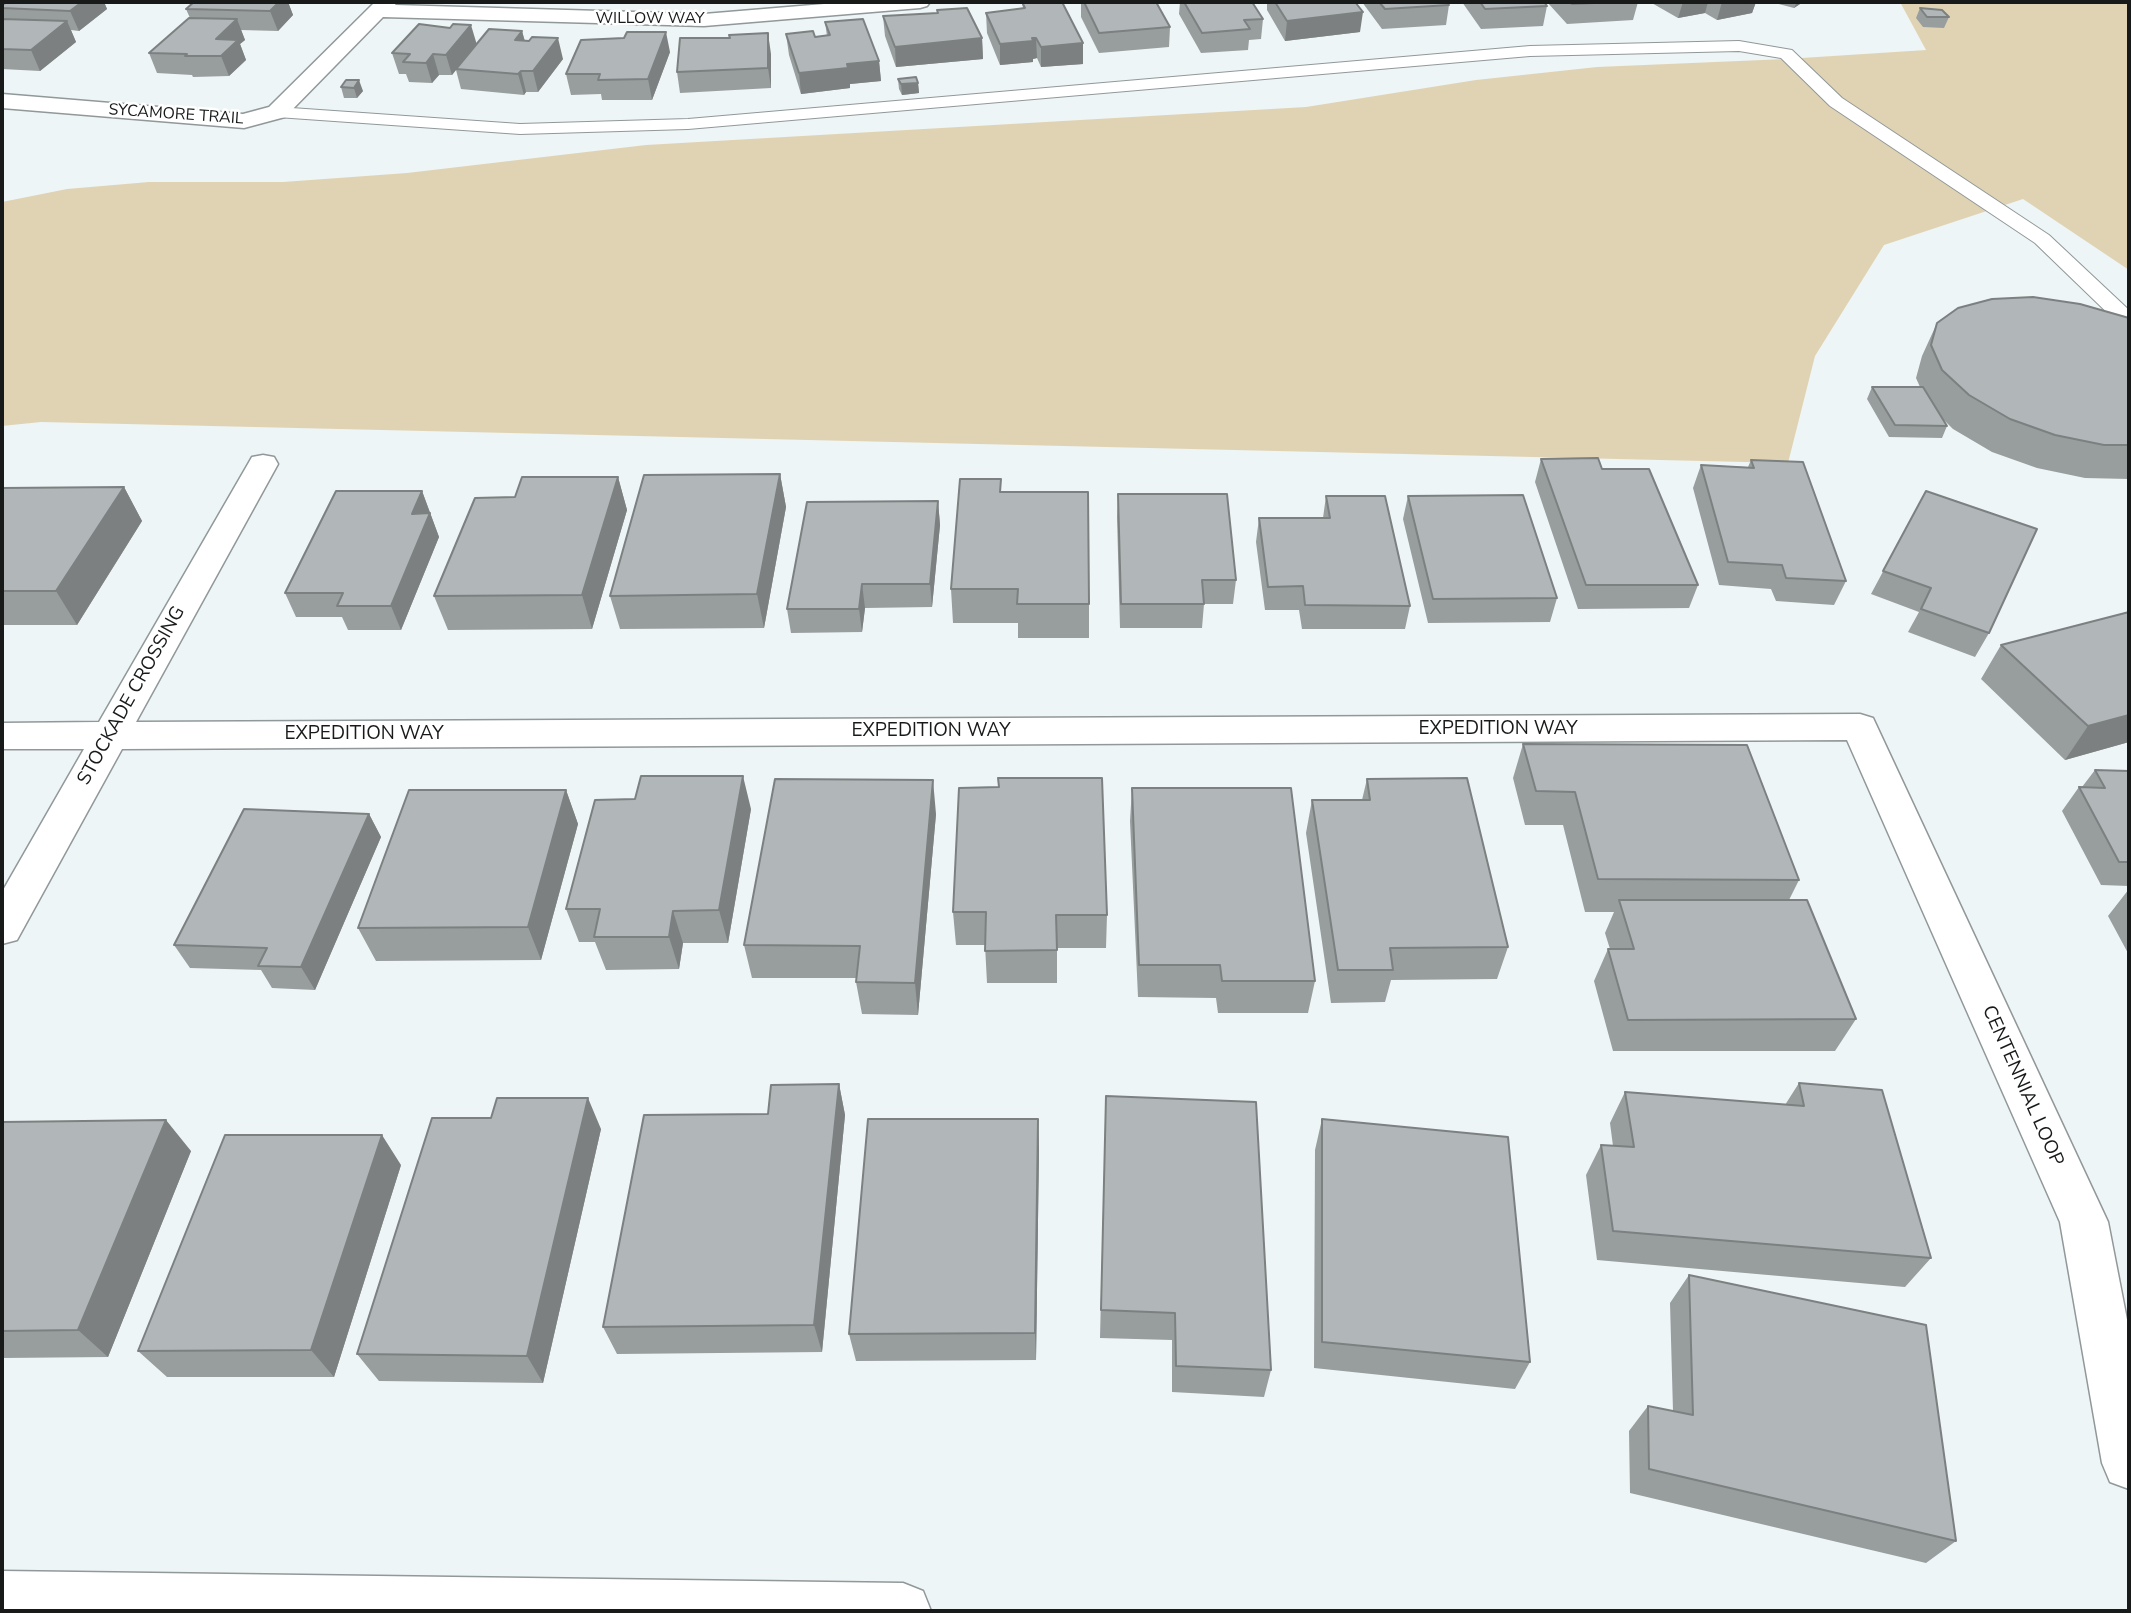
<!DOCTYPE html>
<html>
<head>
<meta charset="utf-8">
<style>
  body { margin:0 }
  #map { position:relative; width:2131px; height:1613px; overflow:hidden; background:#eef5f6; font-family:"Nunito Sans",sans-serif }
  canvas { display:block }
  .frame { position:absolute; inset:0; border:4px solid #181a1a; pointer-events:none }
</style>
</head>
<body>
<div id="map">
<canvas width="2131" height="1613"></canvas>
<div class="frame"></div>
</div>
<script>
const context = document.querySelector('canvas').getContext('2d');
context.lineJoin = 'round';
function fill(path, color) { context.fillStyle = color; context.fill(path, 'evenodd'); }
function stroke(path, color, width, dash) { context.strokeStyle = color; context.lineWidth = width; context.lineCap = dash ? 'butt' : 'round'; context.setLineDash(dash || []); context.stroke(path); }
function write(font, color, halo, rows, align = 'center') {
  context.font = font + ' "Nunito Sans",sans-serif'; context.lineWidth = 5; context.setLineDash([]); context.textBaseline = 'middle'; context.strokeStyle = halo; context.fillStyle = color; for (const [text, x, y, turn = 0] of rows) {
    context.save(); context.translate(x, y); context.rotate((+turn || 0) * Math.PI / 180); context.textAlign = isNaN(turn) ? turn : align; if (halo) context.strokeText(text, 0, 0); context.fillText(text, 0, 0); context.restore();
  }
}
const green = new Path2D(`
  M 1900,2 L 2129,2 L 2129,270 L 2023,199 L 1884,245 L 1815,356 L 1788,463 L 41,422 L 2,426 L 2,202 L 67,189 L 149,182 L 283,182 L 407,173 L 646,145 L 1306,107 L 1476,80 L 1597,67 L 1786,59 L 1926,50 Z`);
const service = new Path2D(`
  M 1739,41 L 1792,50 L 1842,98 L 2049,235 L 2129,310 L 2129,327 L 2121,326 L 2035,243 L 1830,106 L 1781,58 L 1739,51 L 1530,56 L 688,129 L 520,134 L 277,117 L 268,112 L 277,107 L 520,124 L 688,119 L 1530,46 Z`);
const minor = new Path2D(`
  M 375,2 L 397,2 L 395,5 L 704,14 L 848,2 L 930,2 L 927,6 L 920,8 L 704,26 L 383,17 L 285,117 L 244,128 L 2,108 L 2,94 L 243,114 L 269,107 Z
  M 263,455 L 274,457 L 278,464 L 136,722 L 1860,714 L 1873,718 L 2108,1222 L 2129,1330 L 2129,1489 L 2110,1482 L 2102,1463 L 2060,1222 L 1847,740 L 122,749 L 17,940 L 2,944 L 2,892 L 84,749 L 2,749 L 2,723 L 99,722 L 248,464 L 252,457 Z
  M 2,1571 L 903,1583 L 923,1591 L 931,1611 L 2,1611 Z`);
const wall = new Path2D(`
  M 7,2 L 104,2 L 107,9 L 79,31 L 71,30 L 76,42 L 40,71 L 2,69 L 2,19 L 4,19 L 2,15 L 2,5 Z
  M 194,2 L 288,2 L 293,15 L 278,31 L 241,30 L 245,40 L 240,44 L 246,60 L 229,76 L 193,77 L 192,75 L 157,73 L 149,53 L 190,18 L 186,9 Z
  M 1022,2 L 1083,64 L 1041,67 L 1037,58 L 1033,59 L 1033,62 L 1000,65 L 987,33 L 986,13 L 1023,8 Z
  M 1081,2 L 1156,2 L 1170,27 L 1169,47 L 1099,53 L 1081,17 Z
  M 1180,2 L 1252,2 L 1263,19 L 1261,39 L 1249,40 L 1248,50 L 1201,53 L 1179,14 Z
  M 1267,2 L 1355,2 L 1360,32 L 1285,41 L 1267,10 Z
  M 1362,2 L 1447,2 L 1449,5 L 1446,25 L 1382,29 Z
  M 1462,2 L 1544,2 L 1547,6 L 1543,26 L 1481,29 Z
  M 1547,2 L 1638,2 L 1633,20 L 1567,24 Z
  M 1650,2 L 1756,2 L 1752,13 L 1717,20 L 1705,13 L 1678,18 Z
  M 1771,2 L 1803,2 L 1794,8 Z
  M 1920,8 L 1949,17 L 1944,28 L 1923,27 L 1916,18 Z
  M 937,10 L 982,38 L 983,59 L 896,67 L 885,36 L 883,16 L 937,13 Z
  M 825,22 L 879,61 L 881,81 L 850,84 L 850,88 L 801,94 L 789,55 L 786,34 L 815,37 L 827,36 Z
  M 522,31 L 525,41 L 563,59 L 538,92 L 526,92 L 524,95 L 461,89 L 456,70 L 452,75 L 439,75 L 432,83 L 409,82 L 406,74 L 399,74 L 392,53 L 477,44 Z
  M 670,52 L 652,100 L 602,100 L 601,94 L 571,95 L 566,74 Z
  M 771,54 L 771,88 L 680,93 L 677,72 Z
  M 898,79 L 918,83 L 919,93 L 902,95 L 899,89 Z
  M 346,80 L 363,91 L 357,98 L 344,98 L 341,87 Z
  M 2129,318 L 2129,479 L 2085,478 L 2037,468 L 1992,452 L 1953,429 L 1944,420 L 1947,426 L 1942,438 L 1889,437 L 1867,399 L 1872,387 L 1920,387 L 1916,378 L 1922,356 L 1937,323 Z
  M 1541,459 L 1602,469 L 1698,585 L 1689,608 L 1578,609 L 1535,482 Z
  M 1751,460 L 1846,581 L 1834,605 L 1776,601 L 1771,589 L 1719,585 L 1693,488 L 1701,465 L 1748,467 Z
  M 780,474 L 786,507 L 764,628 L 620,629 L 610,596 Z
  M 618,477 L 627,510 L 592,629 L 448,630 L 434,596 L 515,497 Z
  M 124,487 L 142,521 L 77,625 L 2,625 L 2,488 Z
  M 422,491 L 439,537 L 401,630 L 348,630 L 342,617 L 296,617 L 285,593 Z
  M 1926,491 L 1989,633 L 1975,657 L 1908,632 L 1919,612 L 1871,594 Z
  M 1001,492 L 1089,604 L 1089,638 L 1018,638 L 1018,623 L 953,623 L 951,589 Z
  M 1118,494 L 1236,580 L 1233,604 L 1204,604 L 1202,628 L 1120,628 L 1117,517 Z
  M 1326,496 L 1410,606 L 1405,629 L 1302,629 L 1299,610 L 1265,610 L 1256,542 L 1259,518 L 1323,518 Z
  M 1408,496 L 1557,598 L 1550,622 L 1428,623 L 1403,519 Z
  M 938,501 L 940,525 L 932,607 L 865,608 L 862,632 L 791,633 L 787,609 Z
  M 2001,645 L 2129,742 L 2065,760 L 1981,679 Z
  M 1523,744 L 1799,880 L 1789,900 L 1856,1019 L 1835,1051 L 1613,1051 L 1594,981 L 1608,949 L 1610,949 L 1605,933 L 1614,912 L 1585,912 L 1563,825 L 1525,825 L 1513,778 Z
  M 2095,770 L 2129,771 L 2129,886 L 2101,885 L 2062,811 L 2079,787 L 2082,787 Z
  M 1367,779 L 1508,947 L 1497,979 L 1391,980 L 1385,1002 L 1331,1003 L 1306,833 L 1312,800 L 1362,800 Z
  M 959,788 L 1107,915 L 1106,948 L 1057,948 L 1057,983 L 987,983 L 985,945 L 956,945 L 953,912 Z
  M 1132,788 L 1315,981 L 1308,1013 L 1218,1013 L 1216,998 L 1138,997 L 1130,821 Z
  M 566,790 L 578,824 L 541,960 L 376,961 L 358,928 Z
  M 751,809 L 728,943 L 683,943 L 679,969 L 606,970 L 595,942 L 579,942 L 566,909 Z
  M 369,814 L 381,837 L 315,990 L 272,988 L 261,970 L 190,968 L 174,945 Z
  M 936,814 L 918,1015 L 862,1014 L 856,982 L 857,978 L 752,978 L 744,945 Z
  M 2129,889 L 2129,955 L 2108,916 Z
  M 1799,1083 L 1931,1258 L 1905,1287 L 1597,1260 L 1586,1175 L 1601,1145 L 1613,1146 L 1610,1123 L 1625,1092 L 1785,1105 Z
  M 839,1084 L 845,1115 L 822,1352 L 617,1354 L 603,1327 L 768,1114 Z
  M 491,1118 L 601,1129 L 543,1383 L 379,1381 L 357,1354 Z
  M 1038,1119 L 1039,1150 L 1036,1360 L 856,1361 L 849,1334 Z
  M 1322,1119 L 1530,1362 L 1515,1389 L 1314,1368 L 1315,1150 Z
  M 2,1122 L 191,1151 L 108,1357 L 2,1358 Z
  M 1105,1127 L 1271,1370 L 1264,1397 L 1172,1392 L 1172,1340 L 1100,1338 Z
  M 401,1165 L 334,1377 L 167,1377 L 138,1351 Z
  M 1689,1275 L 1956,1541 L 1926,1563 L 1630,1493 L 1629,1431 L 1648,1406 L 1673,1411 L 1670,1303 Z`);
const shadedWall = new Path2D(`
  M 73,2 L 104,2 L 107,9 L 79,31 L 70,11 Z
  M 263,2 L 288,2 L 293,15 L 278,31 L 270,11 Z
  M 1683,2 L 1708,2 L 1705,13 L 1678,18 Z
  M 1722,2 L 1756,2 L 1752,13 L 1717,20 Z
  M 1797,2 L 1803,2 L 1794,8 Z
  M 1363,12 L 1360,32 L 1285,41 L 1287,21 Z
  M 237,19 L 245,40 L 240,44 L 246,60 L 229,76 L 221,56 L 216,39 Z
  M 67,21 L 76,42 L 40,71 L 31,50 Z
  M 471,25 L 477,45 L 456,69 L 456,70 L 452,75 L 446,55 Z
  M 522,31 L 527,51 L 515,40 Z
  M 666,32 L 670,52 L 652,100 L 648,79 Z
  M 768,33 L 771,54 L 771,88 L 768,68 Z
  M 558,38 L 563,59 L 538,92 L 533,71 Z
  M 982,38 L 983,59 L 896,67 L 895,47 Z
  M 1036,38 L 1037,58 L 1033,59 L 1033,62 L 1000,65 L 1000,44 Z
  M 1083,43 L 1083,64 L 1041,67 L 1041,47 Z
  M 433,54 L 439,75 L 432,83 L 426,63 Z
  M 879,61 L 881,81 L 850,84 L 850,88 L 801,94 L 799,73 L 847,64 Z
  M 521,71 L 526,92 L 524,95 L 518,74 Z
  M 359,80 L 363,91 L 357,98 L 354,88 Z
  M 918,83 L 919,93 L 902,95 L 901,84 Z
  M 780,474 L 786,507 L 764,628 L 757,594 Z
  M 618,477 L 627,510 L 592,629 L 582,595 Z
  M 124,487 L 142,521 L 77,625 L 56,591 Z
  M 422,491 L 439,537 L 401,630 L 391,606 L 412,514 Z
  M 938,501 L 940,525 L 932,607 L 930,584 Z
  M 862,584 L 865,608 L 862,632 L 859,609 Z
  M 2129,715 L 2129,742 L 2065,760 L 2088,726 Z
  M 743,776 L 751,809 L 728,943 L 719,910 Z
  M 933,780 L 936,814 L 918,1015 L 915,983 Z
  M 566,790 L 578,824 L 541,960 L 528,927 Z
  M 369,814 L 381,837 L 315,990 L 301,967 Z
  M 673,911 L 683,943 L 679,969 L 669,937 Z
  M 839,1084 L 845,1115 L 822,1352 L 814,1325 Z
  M 588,1098 L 601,1129 L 543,1383 L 527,1356 Z
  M 1038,1119 L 1039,1150 L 1036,1360 L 1035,1333 Z
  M 166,1120 L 191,1151 L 108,1357 L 78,1330 Z
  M 382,1135 L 401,1165 L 334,1377 L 311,1350 Z`);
const building = new Path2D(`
  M 7,2 L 82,2 L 70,11 L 2,8 L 2,5 Z
  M 194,2 L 279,2 L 270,11 L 186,9 Z
  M 1022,2 L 1062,2 L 1083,43 L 1041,47 L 1036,38 L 1032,38 L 1033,41 L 1000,44 L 986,13 L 1025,8 Z
  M 1084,2 L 1156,2 L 1170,27 L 1099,33 Z
  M 1184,2 L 1252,2 L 1263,19 L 1244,20 L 1250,29 L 1202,33 Z
  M 1275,2 L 1355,2 L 1363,12 L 1287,21 Z
  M 1379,2 L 1447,2 L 1449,5 L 1385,9 Z
  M 1480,2 L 1544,2 L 1547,6 L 1485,9 Z
  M 1569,2 L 1616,2 L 1572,4 Z
  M 967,8 L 982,38 L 895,47 L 883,16 L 938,13 L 937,10 Z
  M 1920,8 L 1942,10 L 1949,17 L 1927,17 Z
  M 189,18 L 237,19 L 216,39 L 238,40 L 221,56 L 185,56 L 187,54 L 149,53 Z
  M 2,19 L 67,21 L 31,50 L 2,49 Z
  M 863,19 L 879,61 L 847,64 L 848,68 L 799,73 L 786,34 L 813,31 L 815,37 L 830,35 L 825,22 Z
  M 419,24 L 450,28 L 453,24 L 471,25 L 446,55 L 433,54 L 426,63 L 403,62 L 410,54 L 392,53 Z
  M 489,29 L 522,31 L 515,40 L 529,41 L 532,37 L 558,38 L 533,71 L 521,71 L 518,74 L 456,69 Z
  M 627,32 L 666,32 L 648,79 L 598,80 L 600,74 L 566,74 L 581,40 L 624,38 Z
  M 768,33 L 768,68 L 677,72 L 680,38 L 730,38 L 729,35 Z
  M 916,77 L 918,83 L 901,84 L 898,79 Z
  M 346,80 L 359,80 L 354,88 L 341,87 Z
  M 2033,297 L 2080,304 L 2129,318 L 2129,445 L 2104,445 L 2055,435 L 2010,419 L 1969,395 L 1942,370 L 1931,345 L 1937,323 L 1958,308 L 1992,299 Z
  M 1872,387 L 1923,387 L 1947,426 L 1895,425 Z
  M 1598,458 L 1602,469 L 1649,469 L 1698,585 L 1586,585 L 1541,459 Z
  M 1751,460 L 1803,462 L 1846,581 L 1786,578 L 1782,565 L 1728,562 L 1701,465 L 1754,468 Z
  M 780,474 L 757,594 L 610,596 L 644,475 Z
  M 522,477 L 618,477 L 582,595 L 434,596 L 475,498 L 515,497 Z
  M 960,479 L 1001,479 L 1000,492 L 1088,492 L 1089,604 L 1017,604 L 1018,589 L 951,589 Z
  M 124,487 L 56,591 L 2,591 L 2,488 Z
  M 336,491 L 422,491 L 412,514 L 430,513 L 391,606 L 337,606 L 343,593 L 285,593 Z
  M 1926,491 L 2037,529 L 1989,633 L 1921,609 L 1931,588 L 1883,571 Z
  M 1118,494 L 1227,494 L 1236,580 L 1202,580 L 1204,604 L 1121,604 Z
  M 1523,495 L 1557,598 L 1433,599 L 1408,496 Z
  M 1326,496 L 1385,496 L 1410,606 L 1305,605 L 1303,586 L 1268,587 L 1259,518 L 1330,518 Z
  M 938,501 L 930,584 L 862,584 L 859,609 L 787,609 L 807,502 Z
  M 2129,612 L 2129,715 L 2088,726 L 2001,645 Z
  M 1523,744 L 1747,745 L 1799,880 L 1598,879 L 1575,792 L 1536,791 Z
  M 2095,770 L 2129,771 L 2129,862 L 2119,862 L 2079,787 L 2105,788 Z
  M 641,776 L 743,776 L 719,910 L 673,911 L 669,937 L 594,937 L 600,909 L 566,909 L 595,800 L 635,799 Z
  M 998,778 L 1102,778 L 1107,915 L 1056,915 L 1057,950 L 985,951 L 986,912 L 953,912 L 959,788 L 999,787 Z
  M 1467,778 L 1508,947 L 1390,948 L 1393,970 L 1338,970 L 1312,800 L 1370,800 L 1367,779 Z
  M 775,779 L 933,780 L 915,983 L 856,982 L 860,946 L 744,945 Z
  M 1132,788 L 1291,788 L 1315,981 L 1222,981 L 1220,965 L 1139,965 Z
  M 409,790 L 566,790 L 528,927 L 358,928 Z
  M 244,809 L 369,814 L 301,967 L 258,966 L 267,948 L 174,945 Z
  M 1619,900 L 1807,900 L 1856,1019 L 1628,1020 L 1608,949 L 1634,949 Z
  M 1799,1083 L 1882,1090 L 1931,1258 L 1613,1231 L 1601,1145 L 1634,1147 L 1625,1092 L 1804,1106 Z
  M 839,1084 L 814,1325 L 603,1327 L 644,1115 L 768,1114 L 771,1085 Z
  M 1106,1096 L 1256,1102 L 1271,1370 L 1176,1366 L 1175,1313 L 1101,1310 Z
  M 497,1098 L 588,1098 L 527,1356 L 357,1354 L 432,1118 L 491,1118 Z
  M 868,1119 L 1038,1119 L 1035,1333 L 849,1334 Z
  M 1322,1119 L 1508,1137 L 1530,1362 L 1322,1342 Z
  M 166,1120 L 78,1330 L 2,1331 L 2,1122 Z
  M 225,1135 L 382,1135 L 311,1350 L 138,1351 Z
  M 1689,1275 L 1926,1325 L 1956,1541 L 1649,1469 L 1648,1406 L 1693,1415 Z`);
const farStreetnames = [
  ["WILLOW WAY",650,19],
  ["SYCAMORE TRAIL",176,115,4]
];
const streetNames = [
  ["STOCKADE CROSSING",132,696,-61],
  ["EXPEDITION WAY",1498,729],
  ["EXPEDITION WAY",931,731],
  ["EXPEDITION WAY",364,734],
  ["CENTENNIAL LOOP",2022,1086,66]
];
fill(green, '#e0d3b4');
stroke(service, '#919899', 2);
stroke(minor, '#919899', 3);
fill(service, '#fff');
fill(minor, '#fff');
fill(wall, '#989d9e');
fill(shadedWall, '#7c8081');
fill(building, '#b1b7b8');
stroke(building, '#7c8081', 2);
write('16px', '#181a1a', '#fff', farStreetnames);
write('19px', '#181a1a', '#fff', streetNames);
</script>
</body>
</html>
